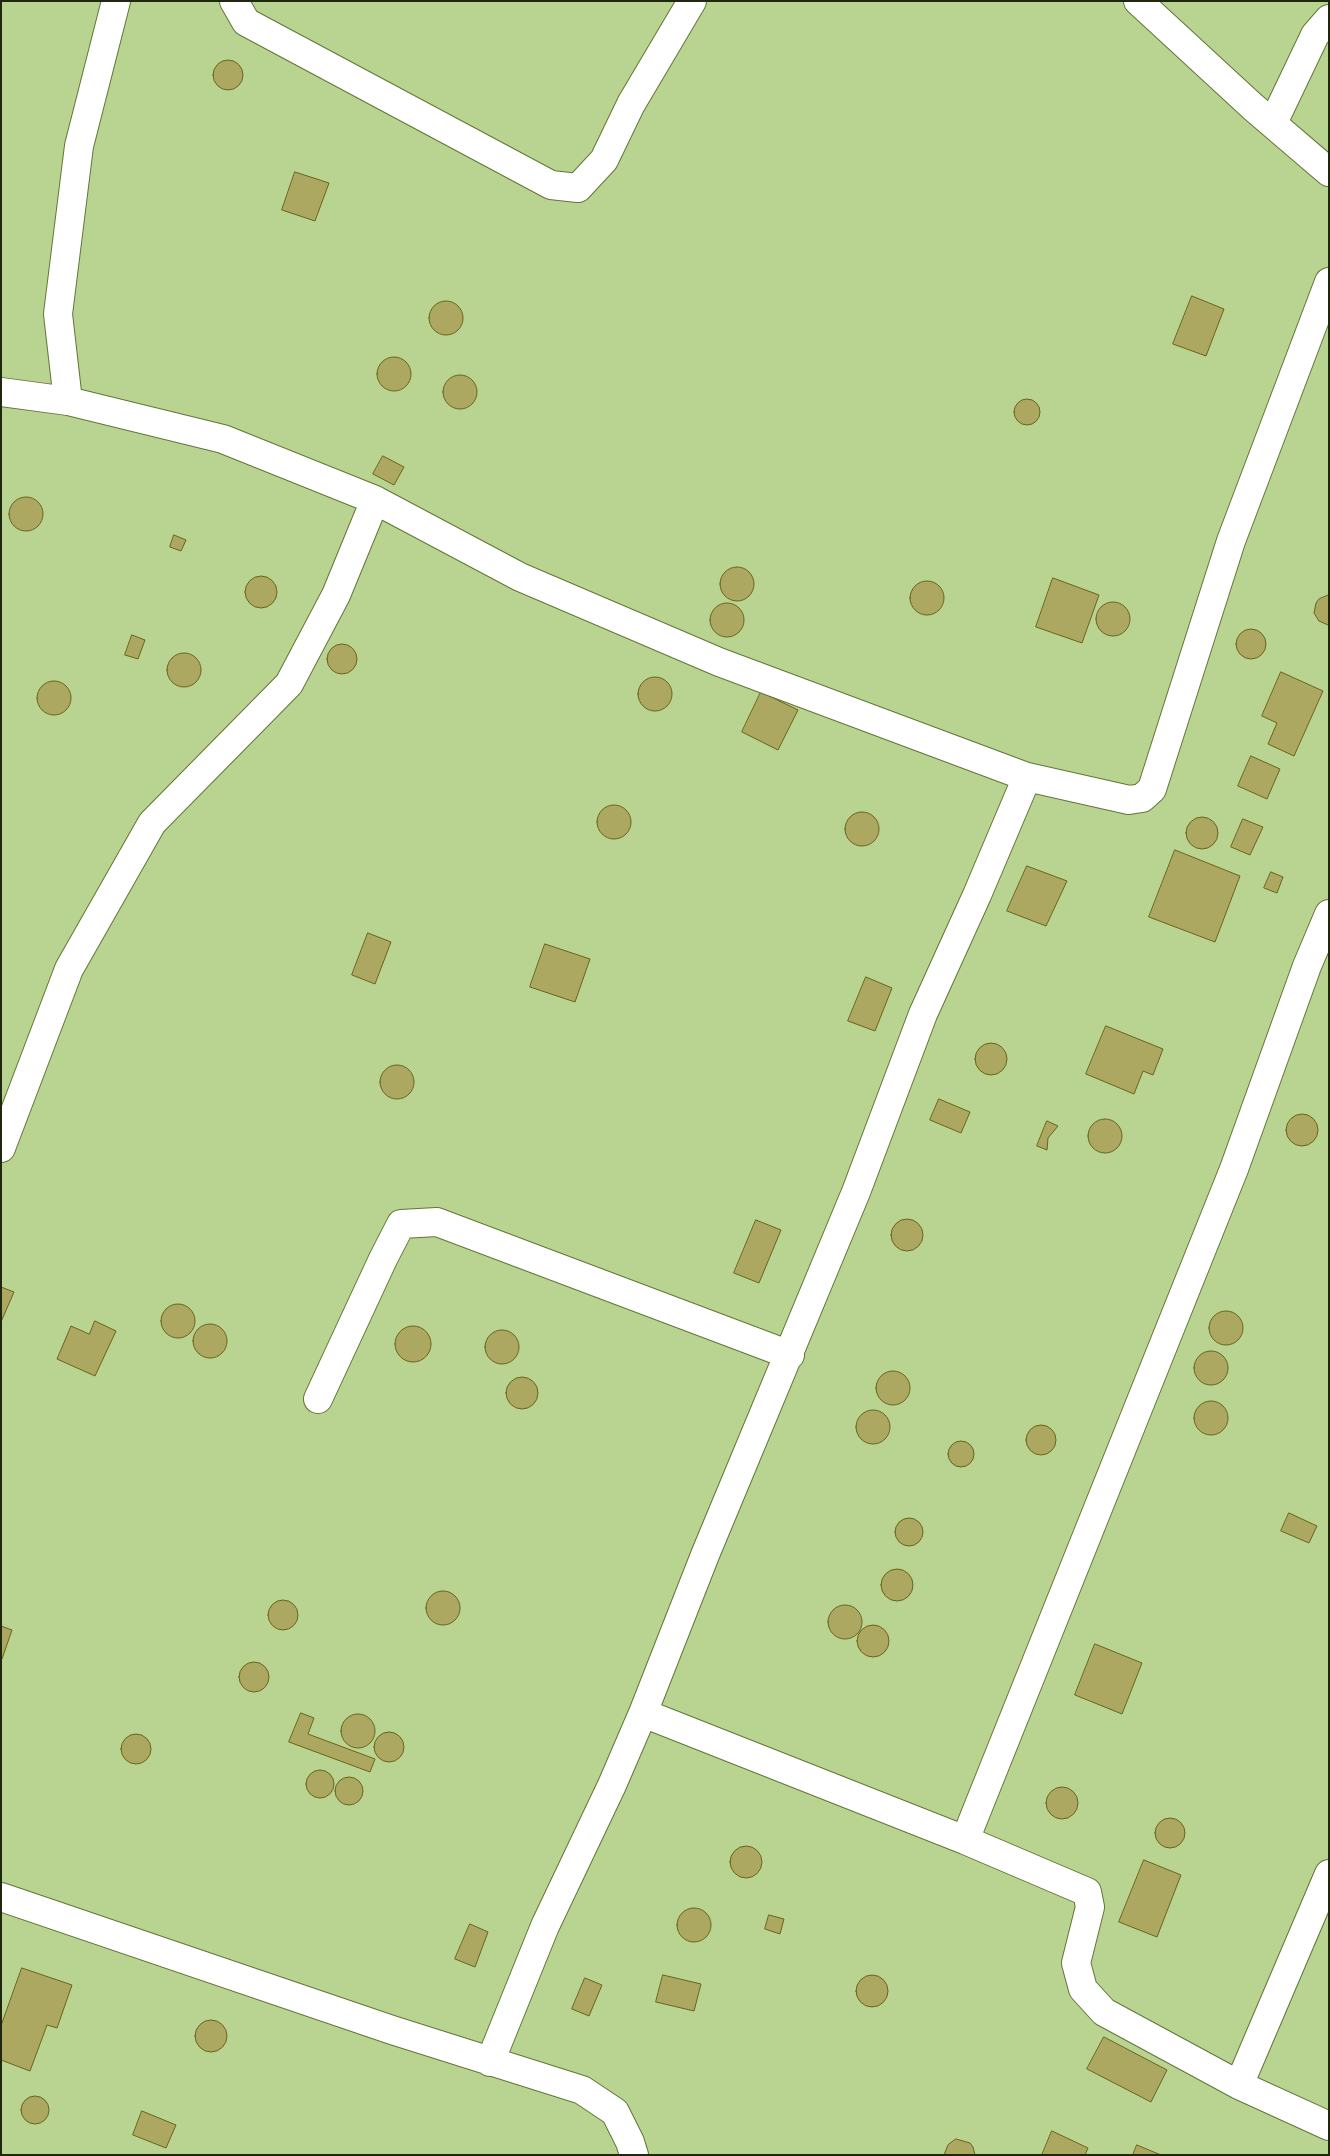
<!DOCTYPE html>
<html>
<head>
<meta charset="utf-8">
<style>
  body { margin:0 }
  #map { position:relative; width:1330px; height:2156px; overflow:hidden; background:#b9d390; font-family:"Roboto Condensed",sans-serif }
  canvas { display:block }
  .frame { position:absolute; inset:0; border:2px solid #1f280e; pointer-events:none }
</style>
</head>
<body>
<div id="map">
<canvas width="1330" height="2156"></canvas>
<div class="frame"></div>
</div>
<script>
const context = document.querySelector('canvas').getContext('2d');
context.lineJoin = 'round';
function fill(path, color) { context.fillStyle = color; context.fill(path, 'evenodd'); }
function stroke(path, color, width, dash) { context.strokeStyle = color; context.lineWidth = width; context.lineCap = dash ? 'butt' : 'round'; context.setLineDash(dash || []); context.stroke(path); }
const building = new Path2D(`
  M213 75a15 15 0 1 1 30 0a15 15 0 1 1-30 0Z
  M 295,172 L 329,183 L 315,221 L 282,210 Z
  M 1192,296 L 1224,309 L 1206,356 L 1173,344 Z
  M429 318a17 17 0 1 1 34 0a17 17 0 1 1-34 0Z
  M377 374a17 17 0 1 1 34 0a17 17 0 1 1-34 0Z
  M443 392a17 17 0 1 1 34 0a17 17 0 1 1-34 0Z
  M1014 412a13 13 0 1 1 26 0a13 13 0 1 1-26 0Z
  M 383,456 L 404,467 L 394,485 L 373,474 Z
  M9 514a17 17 0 1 1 34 0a17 17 0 1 1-34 0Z
  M 174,535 L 186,540 L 181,551 L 170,547 Z
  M720 584a17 17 0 1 1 34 0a17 17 0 1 1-34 0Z
  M245 592a16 16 0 1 1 32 0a16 16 0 1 1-32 0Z
  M 1053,578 L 1099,595 L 1082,643 L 1036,627 Z
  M910 598a17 17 0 1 1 34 0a17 17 0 1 1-34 0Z
  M 1329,595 L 1329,625 L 1328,625 L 1319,621 L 1314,613 L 1316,603 L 1319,599 Z
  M1096 619a17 17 0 1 1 34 0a17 17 0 1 1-34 0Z
  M710 620a17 17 0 1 1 34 0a17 17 0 1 1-34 0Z
  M1236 644a15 15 0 1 1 30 0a15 15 0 1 1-30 0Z
  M 132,635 L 145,640 L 138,659 L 125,655 Z
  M327 659a15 15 0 1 1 30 0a15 15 0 1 1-30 0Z
  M167 670a17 17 0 1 1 34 0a17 17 0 1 1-34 0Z
  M 1281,672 L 1323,691 L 1294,756 L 1268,744 L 1277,723 L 1262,716 Z
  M638 694a17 17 0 1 1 34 0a17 17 0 1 1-34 0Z
  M37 698a17 17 0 1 1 34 0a17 17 0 1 1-34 0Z
  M 761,692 L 798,710 L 778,750 L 742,732 Z
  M 1251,756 L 1280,769 L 1267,799 L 1238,786 Z
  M597 822a17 17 0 1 1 34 0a17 17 0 1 1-34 0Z
  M845 829a17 17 0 1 1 34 0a17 17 0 1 1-34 0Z
  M1186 833a16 16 0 1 1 32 0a16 16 0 1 1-32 0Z
  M 1243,819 L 1263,827 L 1250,855 L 1231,847 Z
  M 1175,850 L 1240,876 L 1215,942 L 1149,917 Z
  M 1027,866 L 1067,881 L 1046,926 L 1007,911 Z
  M 1271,872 L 1283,877 L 1277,893 L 1264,888 Z
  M 368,933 L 391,942 L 375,984 L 352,975 Z
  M 545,944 L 590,959 L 575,1002 L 530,987 Z
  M 866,977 L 892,988 L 875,1031 L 848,1021 Z
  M 1106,1026 L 1163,1049 L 1153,1075 L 1143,1071 L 1134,1094 L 1086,1074 Z
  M975 1059a16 16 0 1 1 32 0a16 16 0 1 1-32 0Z
  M380 1082a17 17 0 1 1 34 0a17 17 0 1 1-34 0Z
  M 939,1099 L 970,1112 L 961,1133 L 930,1120 Z
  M1286 1130a16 16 0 1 1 32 0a16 16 0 1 1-32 0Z
  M1088 1136a17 17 0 1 1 34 0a17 17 0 1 1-34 0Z
  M 1047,1121 L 1058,1126 L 1048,1138 L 1047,1150 L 1037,1146 Z
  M891 1235a16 16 0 1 1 32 0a16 16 0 1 1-32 0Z
  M 756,1220 L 781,1230 L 759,1283 L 734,1273 Z
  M 1,1287 L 14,1292 L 1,1322 Z
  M161 1321a17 17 0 1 1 34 0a17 17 0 1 1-34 0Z
  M1209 1328a17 17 0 1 1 34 0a17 17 0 1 1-34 0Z
  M 95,1321 L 116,1331 L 95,1376 L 57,1359 L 71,1326 L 89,1334 Z
  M193 1341a17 17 0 1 1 34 0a17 17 0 1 1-34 0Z
  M395 1344a18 18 0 1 1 36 0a18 18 0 1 1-36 0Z
  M485 1347a17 17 0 1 1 34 0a17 17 0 1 1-34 0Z
  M1194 1368a17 17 0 1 1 34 0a17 17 0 1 1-34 0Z
  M876 1388a17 17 0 1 1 34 0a17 17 0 1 1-34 0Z
  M506 1393a16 16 0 1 1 32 0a16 16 0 1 1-32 0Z
  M1194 1418a17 17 0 1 1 34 0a17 17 0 1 1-34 0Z
  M856 1427a17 17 0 1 1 34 0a17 17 0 1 1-34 0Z
  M1026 1440a15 15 0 1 1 30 0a15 15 0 1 1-30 0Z
  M948 1454a13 13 0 1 1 26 0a13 13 0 1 1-26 0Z
  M 1289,1513 L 1317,1526 L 1309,1543 L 1281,1531 Z
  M895 1532a14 14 0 1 1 28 0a14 14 0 1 1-28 0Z
  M881 1585a16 16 0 1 1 32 0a16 16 0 1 1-32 0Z
  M426 1608a17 17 0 1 1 34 0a17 17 0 1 1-34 0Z
  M268 1615a15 15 0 1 1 30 0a15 15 0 1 1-30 0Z
  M828 1622a17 17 0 1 1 34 0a17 17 0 1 1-34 0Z
  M857 1641a16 16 0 1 1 32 0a16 16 0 1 1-32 0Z
  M 1,1626 L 12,1630 L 2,1659 L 1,1659 Z
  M 1095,1644 L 1142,1663 L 1122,1714 L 1075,1695 Z
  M239 1677a15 15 0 1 1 30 0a15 15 0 1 1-30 0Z
  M 301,1713 L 314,1718 L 308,1734 L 375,1759 L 370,1772 L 289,1742 Z
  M341 1731a17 17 0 1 1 34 0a17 17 0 1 1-34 0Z
  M374 1747a15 15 0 1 1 30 0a15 15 0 1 1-30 0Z
  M121 1749a15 15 0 1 1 30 0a15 15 0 1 1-30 0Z
  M306 1784a14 14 0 1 1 28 0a14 14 0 1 1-28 0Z
  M335 1791a14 14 0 1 1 28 0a14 14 0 1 1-28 0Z
  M1046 1803a16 16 0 1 1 32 0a16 16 0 1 1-32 0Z
  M1155 1833a15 15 0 1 1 30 0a15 15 0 1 1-30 0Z
  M730 1862a16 16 0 1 1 32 0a16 16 0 1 1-32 0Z
  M 1144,1860 L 1181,1875 L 1157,1937 L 1119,1922 Z
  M677 1925a17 17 0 1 1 34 0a17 17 0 1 1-34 0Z
  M 769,1915 L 784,1919 L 780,1934 L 765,1929 Z
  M 470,1924 L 488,1932 L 475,1967 L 455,1959 Z
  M 22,1968 L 72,1985 L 57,2028 L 47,2025 L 30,2071 L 1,2060 L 1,2026 Z
  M856 1991a16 16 0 1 1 32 0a16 16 0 1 1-32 0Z
  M 663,1975 L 701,1984 L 694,2011 L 656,2002 Z
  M 585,1978 L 602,1985 L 589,2016 L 572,2009 Z
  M195 2036a16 16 0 1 1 32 0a16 16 0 1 1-32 0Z
  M 1104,2037 L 1167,2070 L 1151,2102 L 1087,2069 Z
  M21 2110a14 14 0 1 1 28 0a14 14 0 1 1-28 0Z
  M 142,2111 L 176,2125 L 166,2148 L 133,2135 Z
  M 1052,2131 L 1088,2148 L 1085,2155 L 1042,2155 Z
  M 956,2139 L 970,2143 L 973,2147 L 975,2155 L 944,2155 L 948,2145 Z
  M 1137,2145 L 1161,2155 L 1133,2155 Z`);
const minor = new Path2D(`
  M 234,1 L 246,22 L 551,185 L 578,188 L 604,160 L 631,104 L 692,1
  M 1138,1 L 1253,107 L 1329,172
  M 1273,123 L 1315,35 L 1329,19
  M 1,392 L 68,401 L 223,439 L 375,500 L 520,577 L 719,662 L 1027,777
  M 68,401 L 58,314 L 79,146 L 116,1
  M 1,1148 L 69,969 L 152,823 L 289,684 L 336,595 L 375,500
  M 318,1399 L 383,1259 L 401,1224 L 437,1222 L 790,1355
  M 643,1713 L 965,1840 L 1087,1892 L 1090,1907 L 1076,1963 L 1083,1989 L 1104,2012 L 1239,2085 L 1329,2126
  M 965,1840 L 1234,1169 L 1307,966 L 1329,914
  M 1,1897 L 392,2030 L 582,2090 L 615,2112 L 630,2142 L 634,2155
  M 490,2062 L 545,1926 L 612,1785 L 643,1713 L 705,1555 L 856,1192 L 923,1014 L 977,895 L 1027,777 L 1129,800 L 1142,798 L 1152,789 L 1231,541 L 1329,282
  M 1239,2085 L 1329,1874`);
fill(building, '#aca861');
stroke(building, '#69641a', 1);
stroke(minor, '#617738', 30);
stroke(minor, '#fff', 28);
</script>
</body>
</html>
